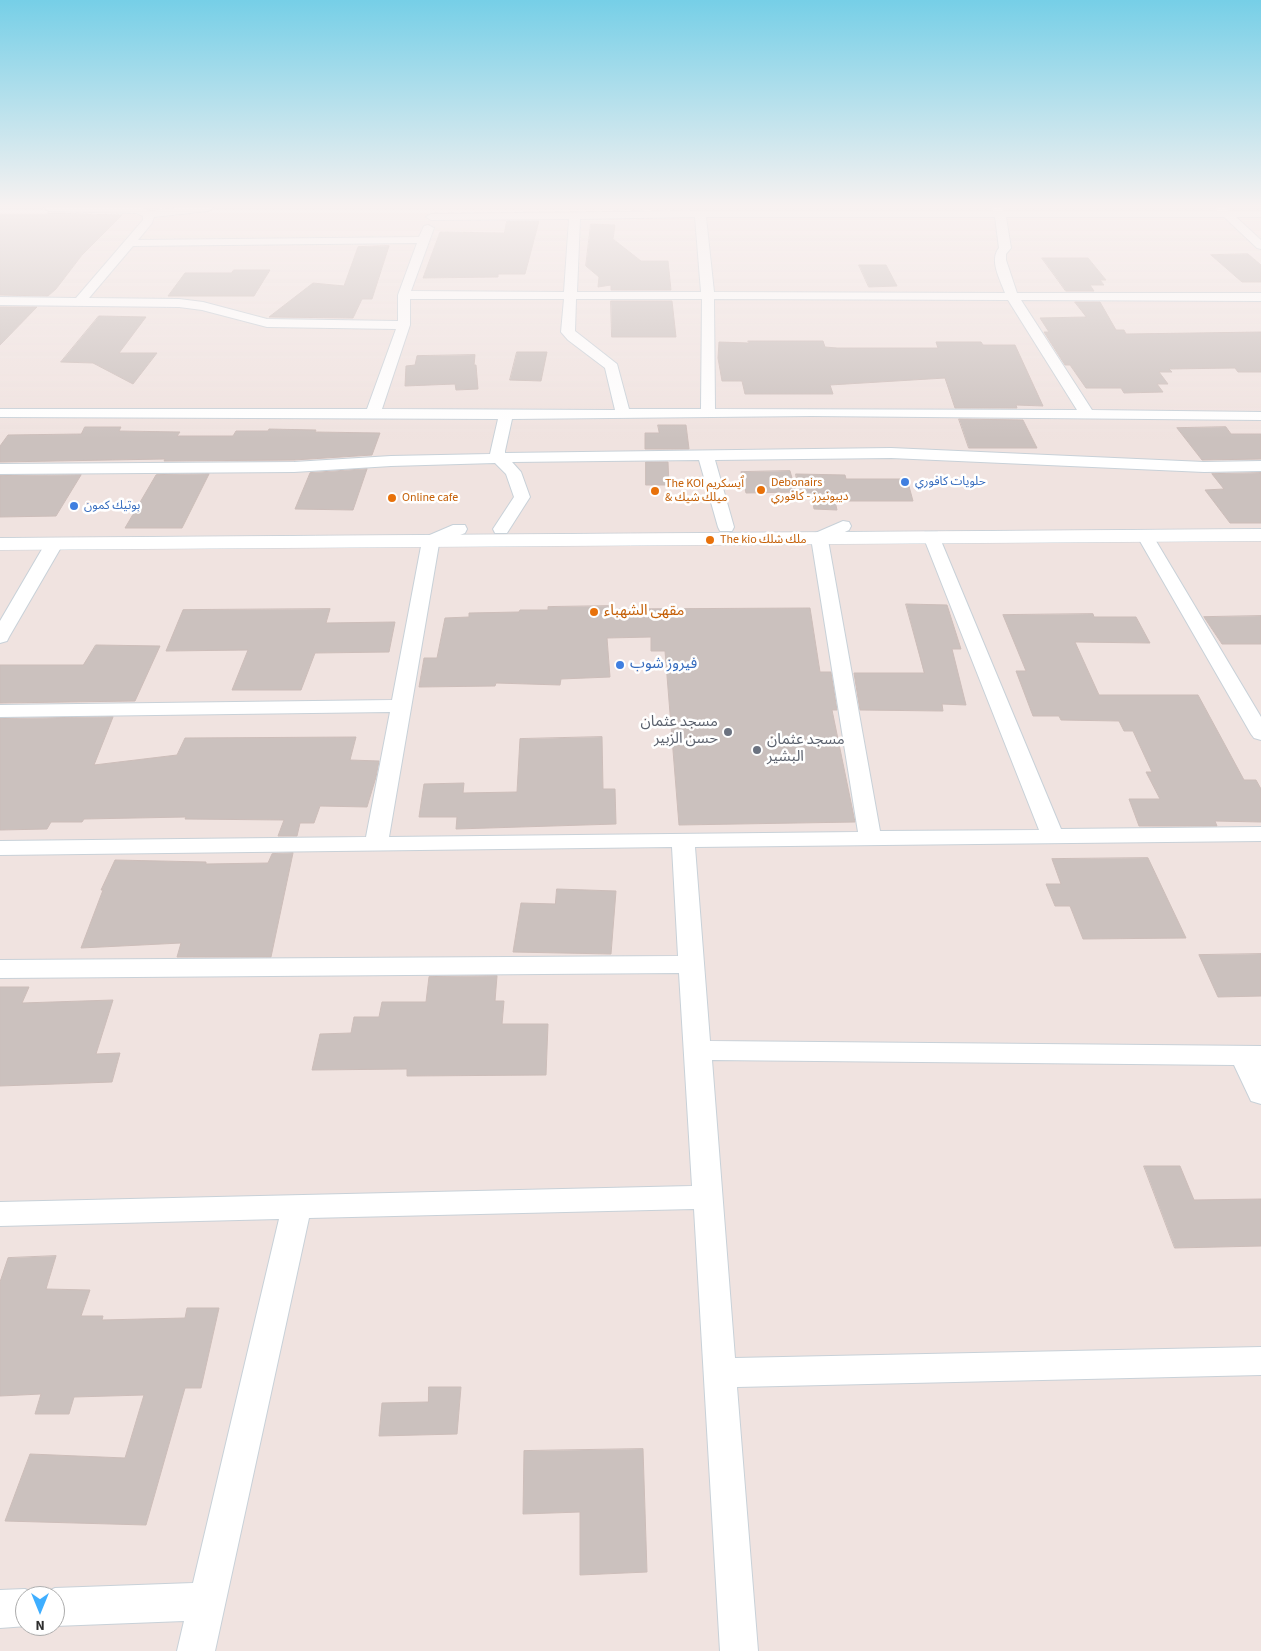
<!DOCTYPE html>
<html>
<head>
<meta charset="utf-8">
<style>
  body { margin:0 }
  #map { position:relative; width:1261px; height:1651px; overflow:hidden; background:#f0e3e0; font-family:"Source Sans 3",sans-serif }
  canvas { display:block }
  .north { position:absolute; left:15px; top:1586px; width:50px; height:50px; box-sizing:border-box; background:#fff; border:1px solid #ababab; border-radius:50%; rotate:180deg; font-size:14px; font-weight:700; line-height:20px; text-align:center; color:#2e2e2e }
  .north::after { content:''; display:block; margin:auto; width:18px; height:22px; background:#3eaeff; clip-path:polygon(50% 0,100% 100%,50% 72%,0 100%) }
</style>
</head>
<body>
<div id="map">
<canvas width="1261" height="1651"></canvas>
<div class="north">N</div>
</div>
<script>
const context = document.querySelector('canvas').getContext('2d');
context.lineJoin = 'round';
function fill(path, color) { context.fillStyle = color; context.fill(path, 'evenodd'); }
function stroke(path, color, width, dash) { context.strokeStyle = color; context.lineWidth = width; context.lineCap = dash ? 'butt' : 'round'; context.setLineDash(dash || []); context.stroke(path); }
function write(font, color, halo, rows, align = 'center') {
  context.font = font + ' "Source Sans 3","Noto Sans Arabic",sans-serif'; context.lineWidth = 5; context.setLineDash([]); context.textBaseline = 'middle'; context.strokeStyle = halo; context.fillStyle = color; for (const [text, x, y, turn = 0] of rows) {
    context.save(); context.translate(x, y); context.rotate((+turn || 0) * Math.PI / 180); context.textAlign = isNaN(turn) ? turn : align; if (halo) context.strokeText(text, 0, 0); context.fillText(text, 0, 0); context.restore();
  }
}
const building = new Path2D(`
  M 48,213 L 122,215 L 82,255 L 56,289 L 48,296 L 0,295 L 0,215 L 46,215 Z
  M 507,221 L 539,221 L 525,274 L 498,274 L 498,277 L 423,278 L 440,232 L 504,233 Z
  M 591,224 L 615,225 L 613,239 L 641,261 L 668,261 L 671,290 L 611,290 L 611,285 L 598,287 L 599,277 L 586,266 Z
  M 389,246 L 372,299 L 362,299 L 353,318 L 269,317 L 313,283 L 344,286 L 358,247 Z
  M 1248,254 L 1261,265 L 1261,282 L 1242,282 L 1211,255 Z
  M 1042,258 L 1088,258 L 1106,280 L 1100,280 L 1104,285 L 1090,285 L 1094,291 L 1066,291 Z
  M 859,265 L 886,265 L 897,286 L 869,287 Z
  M 234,270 L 270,270 L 254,296 L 168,296 L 185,273 L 231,273 Z
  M 611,301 L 672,301 L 676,337 L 612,337 Z
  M 1075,302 L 1100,302 L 1116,330 L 1124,330 L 1126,334 L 1261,332 L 1261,372 L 1238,372 L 1235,368 L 1169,369 L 1172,372 L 1159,372 L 1168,384 L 1157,384 L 1163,392 L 1124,393 L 1121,388 L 1086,388 L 1070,365 L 1065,365 L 1044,332 L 1049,332 L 1040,318 L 1086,317 Z
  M 0,307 L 37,307 L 0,345 Z
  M 99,316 L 146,317 L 119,353 L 157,353 L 133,384 L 93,363 L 61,362 Z
  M 748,341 L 823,341 L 825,347 L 837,348 L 938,348 L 936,342 L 981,342 L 983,345 L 1015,345 L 1043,406 L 1016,405 L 1017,408 L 955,408 L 945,378 L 830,385 L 833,394 L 745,394 L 742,381 L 722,381 L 718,358 L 719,342 L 749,343 Z
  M 517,352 L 547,352 L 541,381 L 510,380 Z
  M 475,355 L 474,365 L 476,365 L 478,389 L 456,390 L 455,384 L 405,386 L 406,366 L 415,365 L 417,356 Z
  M 959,419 L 1023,420 L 1037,448 L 969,448 Z
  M 658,425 L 686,425 L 689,449 L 645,449 L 645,433 L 659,433 Z
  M 85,427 L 121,427 L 119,431 L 180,432 L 177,436 L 233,436 L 236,431 L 268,431 L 269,429 L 316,430 L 315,432 L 380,433 L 372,455 L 294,460 L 164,461 L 165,459 L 0,462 L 0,446 L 8,435 L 81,434 Z
  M 1226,427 L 1231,434 L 1261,434 L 1261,459 L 1202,460 L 1177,428 Z
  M 646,462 L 668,462 L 669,485 L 646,485 Z
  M 367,469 L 353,510 L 295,509 L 310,473 Z
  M 790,471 L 796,492 L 746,493 L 741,472 Z
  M 1261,473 L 1261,523 L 1230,523 L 1205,490 L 1224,489 L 1212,474 Z
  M 209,474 L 182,528 L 125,528 L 156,475 Z
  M 796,474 L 845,475 L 846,479 L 907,479 L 913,501 L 835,501 L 837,510 L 814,509 L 812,498 L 800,498 Z
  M 81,475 L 56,516 L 0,517 L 0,476 Z
  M 906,604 L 947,605 L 961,649 L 952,649 L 966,705 L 942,704 L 943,711 L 860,710 L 854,673 L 924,673 Z
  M 614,606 L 614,609 L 810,608 L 820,672 L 831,672 L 837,710 L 832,710 L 855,822 L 679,825 L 665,651 L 651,651 L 651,637 L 607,638 L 610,677 L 561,679 L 560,685 L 496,683 L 495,686 L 419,687 L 424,658 L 437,658 L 445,618 L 469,617 L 469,613 L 519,612 L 520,610 L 548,610 L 548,607 Z
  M 330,609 L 326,623 L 395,622 L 389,652 L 315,653 L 301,690 L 232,690 L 248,650 L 166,651 L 183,610 Z
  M 1093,614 L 1094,617 L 1136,617 L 1150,643 L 1075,642 L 1099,695 L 1198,695 L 1244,780 L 1256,780 L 1261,789 L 1261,822 L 1215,821 L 1217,826 L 1139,826 L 1129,799 L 1160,799 L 1146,772 L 1152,772 L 1133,731 L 1124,731 L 1119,721 L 1061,720 L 1059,716 L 1033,716 L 1016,671 L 1026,671 L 1003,615 Z
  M 1261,616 L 1261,644 L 1222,644 L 1204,617 Z
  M 96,645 L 160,646 L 135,701 L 0,703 L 0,665 L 83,665 Z
  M 113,717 L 94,765 L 177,755 L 185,738 L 356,737 L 350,760 L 379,761 L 376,777 L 367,807 L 320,806 L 314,823 L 300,823 L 297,836 L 278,836 L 284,820 L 185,819 L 186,817 L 84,819 L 82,822 L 51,822 L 47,829 L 0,830 L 0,719 Z
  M 602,737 L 603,789 L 615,789 L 616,824 L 456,829 L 457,817 L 419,817 L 424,784 L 464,783 L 463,793 L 517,792 L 520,739 Z
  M 293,853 L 271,957 L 177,957 L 181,943 L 81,948 L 103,890 L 101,890 L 115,860 L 206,862 L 206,864 L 268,863 L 272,854 Z
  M 1148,858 L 1186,938 L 1083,939 L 1070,906 L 1055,906 L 1046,884 L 1061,884 L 1052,859 Z
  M 557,889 L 616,891 L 611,954 L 513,952 L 521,903 L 555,904 Z
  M 1261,954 L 1261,996 L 1218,997 L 1199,955 Z
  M 497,976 L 495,1001 L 504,1001 L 502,1024 L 548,1024 L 546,1075 L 407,1076 L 407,1069 L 312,1070 L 320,1034 L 351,1033 L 354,1017 L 379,1017 L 382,1002 L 426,1002 L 429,977 Z
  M 0,987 L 29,987 L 22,1003 L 113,1000 L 96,1054 L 120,1053 L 112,1082 L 0,1086 Z
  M 1144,1166 L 1180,1166 L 1194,1200 L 1261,1199 L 1261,1246 L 1175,1248 Z
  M 56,1256 L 46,1289 L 90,1290 L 81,1316 L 103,1316 L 102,1320 L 185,1318 L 187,1308 L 219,1308 L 201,1388 L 185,1388 L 146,1525 L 5,1521 L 30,1454 L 125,1458 L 144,1395 L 74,1397 L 69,1414 L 35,1414 L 41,1394 L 0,1396 L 0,1282 L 8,1258 Z
  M 429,1387 L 461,1387 L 457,1434 L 379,1436 L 382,1403 L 428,1402 Z
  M 643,1449 L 647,1572 L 580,1575 L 580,1512 L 523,1514 L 524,1451 Z`);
const minor = new Path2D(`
  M 44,208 L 142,208 L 150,211 L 176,208 L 213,208 L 208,211 L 154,217 L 152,223 L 138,240 L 419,237 L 424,226 L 428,225 L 434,228 L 411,291 L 564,292 L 569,219 L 431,220 L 426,217 L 431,214 L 700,211 L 993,211 L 992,208 L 1002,208 L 1004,211 L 1217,211 L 1216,208 L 1226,208 L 1229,211 L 1261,211 L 1261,217 L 1236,217 L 1261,240 L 1261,249 L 1257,248 L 1224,217 L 1006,217 L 1011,248 L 1006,254 L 1006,260 L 1017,293 L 1261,293 L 1261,301 L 1021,300 L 1092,410 L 1261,412 L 1261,420 L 812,416 L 512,419 L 505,451 L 505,453 L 891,448 L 1204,462 L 1261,461 L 1261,471 L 1204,472 L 891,458 L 715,460 L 734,527 L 732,531 L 720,531 L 718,527 L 699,460 L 512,462 L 521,472 L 530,497 L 507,533 L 495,533 L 493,529 L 514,497 L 506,474 L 495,463 L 391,466 L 294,472 L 0,474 L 0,464 L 294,462 L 391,456 L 490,454 L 498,419 L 0,417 L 0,409 L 367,409 L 396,329 L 267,327 L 202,310 L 179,307 L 0,305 L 0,297 L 76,298 L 143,220 L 143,216 L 136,213 L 49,211 ZM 695,217 L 701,292 L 577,292 L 580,219 ZM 706,217 L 995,217 L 999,248 C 989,260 1000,279 1005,293 L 714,292 ZM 417,243 L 398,295 L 398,321 L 267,319 L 203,302 L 179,299 L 89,298 L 133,246 ZM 410,299 L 564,299 L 561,332 L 568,340 L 605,368 L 615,410 L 382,409 L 410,325 ZM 576,299 L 702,299 L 701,409 L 629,409 L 617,364 L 575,331 ZM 714,299 L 1008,300 L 1077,410 L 715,409 Z
  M 843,521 L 849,522 L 851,526 L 849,530 L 828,540 L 880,831 L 1039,830 L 923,536 L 925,532 L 937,532 L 939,536 L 1061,829 L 1261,827 L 1261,841 L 695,847 L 710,1041 L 1261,1046 L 1261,1104 L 1251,1101 L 1234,1065 L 712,1060 L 735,1358 L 1261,1347 L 1261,1375 L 737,1387 L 758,1651 L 720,1651 L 694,1209 L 309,1218 L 215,1651 L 177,1651 L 184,1621 L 55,1626 L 55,1596 L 41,1596 L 42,1594 L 55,1588 L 193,1583 L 279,1219 L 0,1226 L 0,1202 L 692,1186 L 679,973 L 0,978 L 0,960 L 678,956 L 672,847 L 0,855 L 0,841 L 366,837 L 390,712 L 0,717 L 0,705 L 392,700 L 422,541 L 425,537 L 453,525 L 465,525 L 467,529 L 465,533 L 439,544 L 389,837 L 858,832 L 811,538 L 813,534 Z
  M 1145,531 L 1151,532 L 1153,536 L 1261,717 L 1261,740 L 1254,738 L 1251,734 L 1137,536 L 1139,532 Z
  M 54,539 L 60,540 L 63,544 L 9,637 L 7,641 L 0,643 L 0,621 L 45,544 L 48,540 Z
  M 25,1589 L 39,1596 L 25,1596 L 25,1626 L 27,1626 L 0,1628 L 0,1590 Z`);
const tertiary = new Path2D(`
  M 1261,529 L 1261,541 L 0,550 L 0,538 Z`);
const markers = [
  [905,482,5,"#3f7fe0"],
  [761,490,5,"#e8710a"],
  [655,491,5,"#e8710a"],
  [392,498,5,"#e8710a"],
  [74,506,5,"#3f7fe0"],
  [710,540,5,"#e8710a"],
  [594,612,5,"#e8710a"],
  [620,665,5,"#3f7fe0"],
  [728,732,5,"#6b7280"],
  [757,750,5,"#6b7280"]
];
const farShopnames = [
  ["حلويات كافوري",915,482],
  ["بوتيك كمون",84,506]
];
const farFoodnames = [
  ["Debonairs",771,483],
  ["ديبونيرز - كافوري",771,497],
  ["The KOI ٱيسكريم",665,484],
  ["& ميلك شيك",665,498],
  ["Online cafe",402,498],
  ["The kio ملك شلك",720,540]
];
const foodNames = [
  ["مقهى الشهباء",604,612]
];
const shopNames = [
  ["فيروز شوب",630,665]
];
const worshipNames = [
  ["مسجد عثمان",718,723],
  ["حسن الزبير",718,740],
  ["مسجد عثمان",767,741,"left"],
  ["البشير",767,758,"left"]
];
fill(building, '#cbc1be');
stroke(building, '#ccbdb9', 1);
stroke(minor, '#c8d1d8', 2);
stroke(tertiary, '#c8d1d8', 1);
fill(minor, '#fff');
fill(tertiary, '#fff');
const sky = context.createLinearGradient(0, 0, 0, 439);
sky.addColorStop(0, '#76cfe7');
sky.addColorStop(0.47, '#f8f2f1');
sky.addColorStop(1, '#f8f2f100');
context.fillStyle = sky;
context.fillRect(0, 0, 1261, 439);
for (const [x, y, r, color] of markers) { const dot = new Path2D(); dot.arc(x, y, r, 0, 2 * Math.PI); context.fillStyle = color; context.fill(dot); stroke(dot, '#fff', 2); }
write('12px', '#366cbe', '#fff', farShopnames, 'left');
write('12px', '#c56008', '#fff', farFoodnames, 'left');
write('15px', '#c56008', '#fff', foodNames, 'left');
write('15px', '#366cbe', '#fff', shopNames, 'left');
write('15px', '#5b616d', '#fff', worshipNames, 'right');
</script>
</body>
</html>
